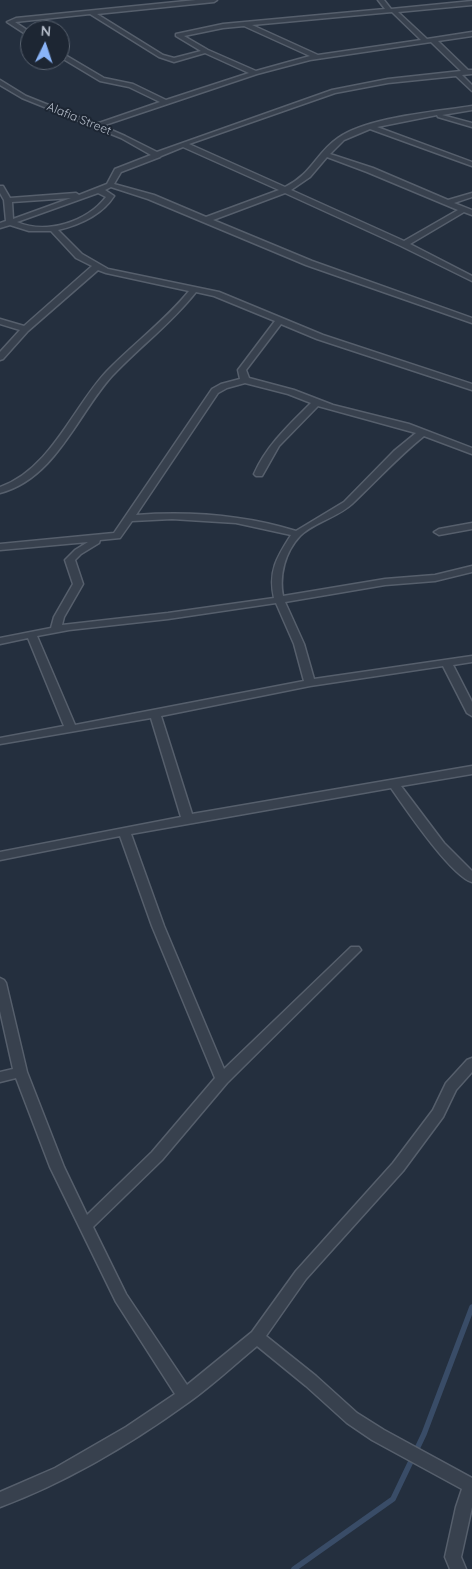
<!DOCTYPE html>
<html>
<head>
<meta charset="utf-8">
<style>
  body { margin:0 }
  #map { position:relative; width:472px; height:1569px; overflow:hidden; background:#242f3e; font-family:Quicksand,sans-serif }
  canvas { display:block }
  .north { position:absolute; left:20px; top:20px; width:50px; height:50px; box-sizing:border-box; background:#1d2633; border:1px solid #59626f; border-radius:50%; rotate:4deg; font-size:14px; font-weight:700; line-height:20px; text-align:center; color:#b4bcc9 }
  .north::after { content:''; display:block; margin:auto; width:18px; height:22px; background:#8ab4f8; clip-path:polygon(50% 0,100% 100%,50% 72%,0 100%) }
</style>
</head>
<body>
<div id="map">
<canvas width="472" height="1569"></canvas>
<div class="north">N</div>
</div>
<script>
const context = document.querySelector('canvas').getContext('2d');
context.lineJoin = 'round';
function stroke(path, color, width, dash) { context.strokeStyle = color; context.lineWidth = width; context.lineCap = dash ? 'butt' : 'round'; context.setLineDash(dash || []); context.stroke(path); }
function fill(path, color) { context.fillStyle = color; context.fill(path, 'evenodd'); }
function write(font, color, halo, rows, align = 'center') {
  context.font = font + ' Quicksand,sans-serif'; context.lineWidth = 4; context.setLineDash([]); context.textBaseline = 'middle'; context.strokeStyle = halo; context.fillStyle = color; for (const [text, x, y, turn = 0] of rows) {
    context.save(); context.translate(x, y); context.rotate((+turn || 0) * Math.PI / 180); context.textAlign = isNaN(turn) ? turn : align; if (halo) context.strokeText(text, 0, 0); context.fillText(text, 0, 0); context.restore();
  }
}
const stream = new Path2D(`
  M 294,1569 L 393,1499 L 424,1434 L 472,1307`);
const minor = new Path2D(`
  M 196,0 L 217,0 L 214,2 L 97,14 L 163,55 L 174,58 L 201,51 L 176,36 L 176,34 L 223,24 L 385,9 L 378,0 L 384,0 L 391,9 L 472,1 L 472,5 L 398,12 L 427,39 L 472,32 L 472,36 L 438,41 L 468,70 L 472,70 L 472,74 L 462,75 L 472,85 L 472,91 L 456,76 L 388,83 L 335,93 L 189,144 L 285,187 C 312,174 316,153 338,138 C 368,117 435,112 472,106 L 472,110 L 442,115 L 472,123 L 472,127 L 438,117 L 437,115 L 377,127 L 472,162 L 472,166 L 370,129 L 344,140 L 330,154 L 373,168 L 448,200 L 472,193 L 472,197 L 454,203 L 472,210 L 472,215 L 464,212 L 410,244 L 472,276 L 472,281 L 401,246 L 285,193 L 213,220 L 312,261 L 472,318 L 472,323 L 306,265 L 148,199 L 111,187 L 105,190 L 114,196 C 102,215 79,225 58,230 L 82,254 L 108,269 L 219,292 L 323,335 L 472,384 L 472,390 L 317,339 L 281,324 L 246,370 L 249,378 L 294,390 L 333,405 L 409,424 L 472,448 L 472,454 L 424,436 C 398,457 376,481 352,504 C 338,517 313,523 300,536 C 285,552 279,575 283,596 L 385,579 L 435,575 L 472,566 L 472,572 L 435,581 L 385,585 L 285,602 L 304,644 L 314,679 L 472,656 L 472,662 L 453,665 L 472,702 L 472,716 L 467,713 L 443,666 L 310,686 L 161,716 L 192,814 L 472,766 L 472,774 L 401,786 L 444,843 L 472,871 L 472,882 C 451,876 405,808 391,788 L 131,834 L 164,926 L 224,1069 L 351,947 L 359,947 L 361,950 L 227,1083 L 162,1160 L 93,1227 L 126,1294 L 187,1385 L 252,1332 L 296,1271 L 393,1163 L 433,1110 L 446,1083 L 467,1060 L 472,1058 L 472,1072 L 456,1090 L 443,1117 L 403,1171 L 306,1279 L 266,1336 L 316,1376 L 357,1413 L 384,1430 L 472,1478 L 472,1507 L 461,1557 L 466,1569 L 450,1569 L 445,1557 L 456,1507 L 462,1489 L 372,1440 L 347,1423 L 306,1386 L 257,1346 C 235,1364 213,1385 189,1402 C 131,1444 67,1482 0,1507 L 0,1492 L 55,1468 L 126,1427 L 175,1394 L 116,1302 L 50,1167 L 16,1078 L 0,1082 L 0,1072 L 13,1069 L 0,1011 L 0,978 L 4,980 L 6,983 L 27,1072 L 64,1167 L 87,1215 L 152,1152 L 215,1078 L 152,926 L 120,836 L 0,860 L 0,852 L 181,817 L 151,718 L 0,744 L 0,738 L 64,726 L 28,638 L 0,644 L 0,638 L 51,628 L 54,617 L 73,584 L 65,560 L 75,550 L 88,542 L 0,550 L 0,544 L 114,533 L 212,389 L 221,384 L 240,379 L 238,370 L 275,321 L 214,296 L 196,292 C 171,324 139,347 112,376 C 77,415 55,479 0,493 L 0,487 C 50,470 73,407 107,371 C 134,343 165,321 189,291 L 106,273 L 98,270 L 28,331 L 3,359 L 0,360 L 0,352 L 20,330 L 0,324 L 0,319 L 24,326 L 92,266 L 76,258 L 51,231 L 29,231 L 10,225 L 0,228 L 0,223 L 6,221 L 4,200 L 0,193 L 0,186 L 3,186 L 10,198 L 76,193 L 79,195 L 107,184 L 115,169 L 151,155 L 121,138 L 22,98 L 0,85 L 0,80 L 26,96 L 96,124 L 160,102 L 129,87 L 100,81 L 60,57 L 60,52 L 104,78 L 133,84 L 166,100 L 249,73 L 205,53 L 174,62 L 159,57 L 90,14 L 15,22 L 30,32 L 30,37 L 7,22 L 16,18 ZM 392,12 L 421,40 L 318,55 L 252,25 ZM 244,26 L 310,56 L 256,71 L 208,50 L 184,36 L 223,28 ZM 431,42 L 461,71 L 388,79 L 332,90 L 157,152 L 125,136 L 102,126 L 257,74 L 310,60 ZM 183,147 L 279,190 L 206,217 L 154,195 L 114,184 L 121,172 L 160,157 L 161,156 ZM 327,157 L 367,172 L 458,210 L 404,241 L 291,190 L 310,177 ZM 98,193 L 106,197 C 87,222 46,235 17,222 ZM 71,198 L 13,219 L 12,202 ZM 245,383 L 288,394 L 311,403 C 289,425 267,445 254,474 L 256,476 L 262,476 L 279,446 L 318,406 L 416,433 L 394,451 L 344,502 L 296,531 C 244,515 190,511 136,515 L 218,393 L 227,388 ZM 172,519 L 236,523 L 291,535 C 277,557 268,571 274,598 L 168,613 L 62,625 L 64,617 L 83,584 L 75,560 L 81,554 L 99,543 L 100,540 L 120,538 L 132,521 ZM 276,603 L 294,644 L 304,681 L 75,725 L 37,636 L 69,630 L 168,619 Z
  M 472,523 L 472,529 L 439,535 L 434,532 L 439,529 Z`);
const farStreetnames = [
  ["Alafia Street",79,119,22]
];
stroke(stream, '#394c67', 5.5);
stroke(minor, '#565f6c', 3);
fill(minor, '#38414e');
write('12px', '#b4bcc9', '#1d2633', farStreetnames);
</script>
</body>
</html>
